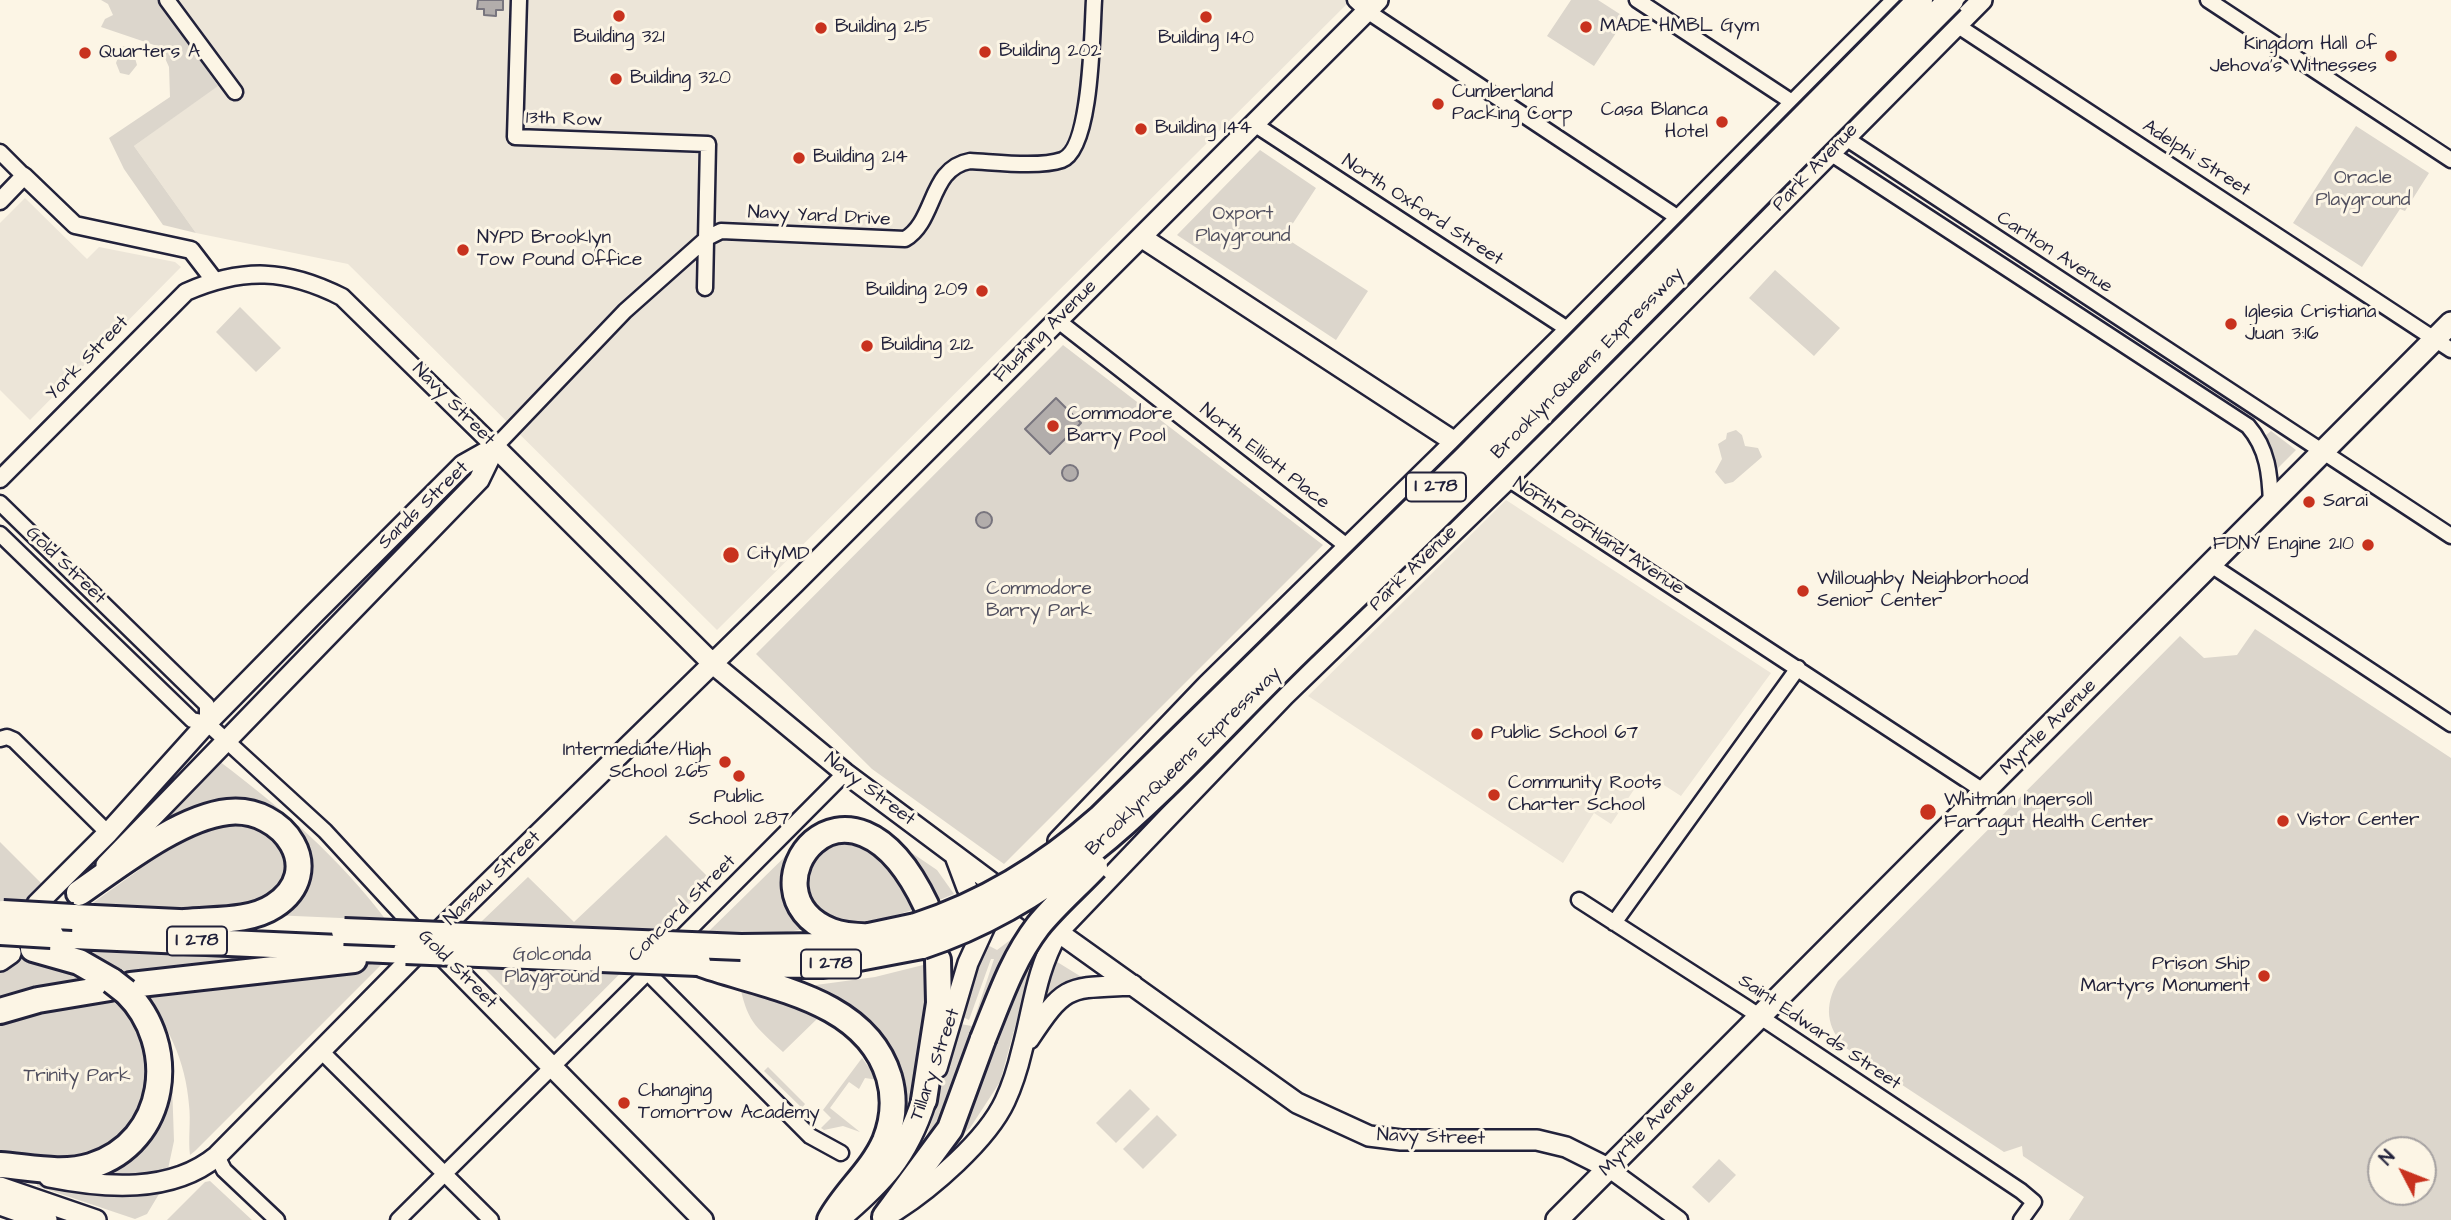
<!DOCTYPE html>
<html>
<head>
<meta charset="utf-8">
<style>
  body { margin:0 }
  #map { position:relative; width:2451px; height:1220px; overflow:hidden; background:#fcf5e5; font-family:"Architects Daughter",sans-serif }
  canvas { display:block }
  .north { position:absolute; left:2367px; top:1136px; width:70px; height:70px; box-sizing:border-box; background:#fcf5e5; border:2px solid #a5a1a1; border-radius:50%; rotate:312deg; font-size:19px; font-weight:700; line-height:28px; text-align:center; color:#22223b }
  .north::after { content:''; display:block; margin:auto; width:24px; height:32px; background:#c8321e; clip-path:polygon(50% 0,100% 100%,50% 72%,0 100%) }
</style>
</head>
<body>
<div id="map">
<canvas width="2451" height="1220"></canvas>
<div class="north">N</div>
</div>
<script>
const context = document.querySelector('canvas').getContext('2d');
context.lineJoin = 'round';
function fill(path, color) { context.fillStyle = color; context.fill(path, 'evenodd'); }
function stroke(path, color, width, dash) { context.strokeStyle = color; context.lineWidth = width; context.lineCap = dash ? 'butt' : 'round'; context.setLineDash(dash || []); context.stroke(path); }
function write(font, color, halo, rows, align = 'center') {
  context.font = font + ' "Architects Daughter",sans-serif'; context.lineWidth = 6; context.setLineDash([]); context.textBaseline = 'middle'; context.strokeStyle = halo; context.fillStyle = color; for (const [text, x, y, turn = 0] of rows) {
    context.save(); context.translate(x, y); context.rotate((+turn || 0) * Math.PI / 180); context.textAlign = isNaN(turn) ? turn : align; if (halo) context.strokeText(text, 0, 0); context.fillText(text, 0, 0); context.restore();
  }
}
const built = new Path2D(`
  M 159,0 L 1351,0 L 717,630 L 348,264 L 196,233 L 134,146 L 218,85 Z
  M 25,198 L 87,259 L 99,247 L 175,262 L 181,267 L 30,420 L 0,390 L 0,223 Z
  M 1506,500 L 1771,673 L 1681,796 L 1645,773 L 1611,824 L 1594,813 L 1563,863 L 1308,696 Z`);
const green = new Path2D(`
  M 101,0 L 159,0 L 218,86 L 134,146 L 196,233 L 163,225 L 124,169 L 109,138 L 170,97 L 169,67 L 160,47 L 101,27 L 105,19 L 113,15 L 108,4 Z
  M 1571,0 L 1598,0 L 1626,18 L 1594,66 L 1547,36 Z
  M 122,46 L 132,48 L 137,65 L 129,75 L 120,73 L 116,63 Z
  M 2356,126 L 2429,173 L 2405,211 L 2400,209 L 2362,267 L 2293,223 Z
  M 1260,150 L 1316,188 L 1284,237 L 1368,291 L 1336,340 L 1177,235 Z
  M 1775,270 L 1840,328 L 1814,356 L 1749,298 Z
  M 240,307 L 281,348 L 256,372 L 216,332 Z
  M 1063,345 L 1323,545 L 1004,864 L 872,769 L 756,654 Z
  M 1736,430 L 1742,435 L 1745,446 L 1758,448 L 1762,457 L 1733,482 L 1725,484 L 1715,472 L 1722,459 L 1718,444 L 1726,439 L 1727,433 Z
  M 2271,431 L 2296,450 L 2277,469 L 2265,436 Z
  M 2255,629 L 2451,758 L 2451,1220 L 2069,1220 L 2084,1197 L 2023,1156 L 2022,1146 L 2004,1152 L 1846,1048 C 1826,1027 1824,1006 1838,981 L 2180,636 L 2204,658 L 2237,655 ZM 2423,1150 L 2423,1192 L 2381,1192 L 2381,1150 Z
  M 219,761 C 281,808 339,857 386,920 L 272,915 L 300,888 L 269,809 L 127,849 Z
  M 259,821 L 285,851 L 287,875 L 281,886 L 265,903 L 216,911 L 87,907 L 139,870 L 136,864 L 209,823 Z
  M 884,834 L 937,870 L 954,894 L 932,903 Z
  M 666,835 L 712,881 L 555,1039 L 459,943 L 528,877 L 574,922 Z
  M 833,838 L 875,846 L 919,908 L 876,921 L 841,925 L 810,908 L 804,868 Z
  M 802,840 L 805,929 L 770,935 L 707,933 Z
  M 0,842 L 45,887 L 26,904 L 0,903 Z
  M 1013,938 L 1034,957 L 1000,1082 L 970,1128 L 957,1140 L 953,1108 L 923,1150 L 960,1024 L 972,1026 L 994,959 L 991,959 L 969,1020 L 961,1016 L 982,942 L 997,950 Z
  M 87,950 L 253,957 L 253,962 L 124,979 L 86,956 Z
  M 17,954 L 26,955 L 103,982 L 0,1004 L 0,968 Z
  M 1054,960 L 1088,981 L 1045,1002 L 1040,999 Z
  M 935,962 L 912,1108 L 902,1134 L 899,1087 L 815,988 L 816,985 L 875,977 Z
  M 383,963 L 195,1151 L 190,1155 C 188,1139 191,1121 189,1105 C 186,1063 168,1020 137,991 Z
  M 739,981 L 833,1021 L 829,1026 L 819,1017 L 783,1052 C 754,1025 747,1022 739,981 Z
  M 118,993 L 154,1049 L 141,1120 L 88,1160 L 0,1159 L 0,1019 Z
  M 862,1058 L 878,1080 L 865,1078 L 859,1089 L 849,1082 L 830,1108 L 860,1132 L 843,1126 L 824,1130 L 821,1128 L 831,1118 L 823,1110 Z
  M 768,1067 L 805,1104 L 802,1108 L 764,1071 Z
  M 172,1083 L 174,1141 L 168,1169 L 150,1174 L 83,1176 Z
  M 1130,1089 L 1150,1109 L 1116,1143 L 1096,1123 Z
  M 1157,1115 L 1177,1135 L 1143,1169 L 1123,1149 Z
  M 1719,1159 L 1736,1175 L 1709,1203 L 1692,1187 Z
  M 210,1181 L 252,1220 L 167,1220 L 205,1182 Z
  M 37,1183 L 101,1193 L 159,1194 L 147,1214 L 135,1219 L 37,1186 Z`);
const water = new Path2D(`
  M 478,0 L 503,0 L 503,10 L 496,10 L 496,16 L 484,15 L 484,9 L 477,9 Z
  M 1056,398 L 1081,423 L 1050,454 L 1025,429 Z
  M1062 473a8 8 0 1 1 16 0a8 8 0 1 1-16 0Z
  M976 520a8 8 0 1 1 16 0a8 8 0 1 1-16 0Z`);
const minor = new Path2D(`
  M 167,0 L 235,92
  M 519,0 L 515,137 L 708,144 L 705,288
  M 1355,0 L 1367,11 L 1686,223
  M 1637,0 L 1801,108
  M 2208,0 L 2451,160
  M 1949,20 L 2451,350
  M 1254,124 L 1569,330
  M 1838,133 L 2451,536
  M 0,152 L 24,176
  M 1830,153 L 2248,426 C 2268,449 2270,475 2271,504
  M 1057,320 L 1348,547
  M 495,447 L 625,311 L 707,238 L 721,231 L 905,239 C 936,221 929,168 970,161 C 994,162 1039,168 1062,160 C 1092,149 1092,30 1094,0
  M 1508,479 L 1985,792
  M 0,503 L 207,705 L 207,723
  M 0,534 L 192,720 L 207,723 L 325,831 L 422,936
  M 2211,565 L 2451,724
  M 0,739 L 7,737 L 14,740 L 108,833
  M 1579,900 L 1747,1008 L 2021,1191 L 2034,1202 L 2021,1220
  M 1614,923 L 1798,668
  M 674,945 L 845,773
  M 647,972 L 810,1136 L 841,1153
  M 321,1051 L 491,1220
  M 217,1156 L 224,1170 L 277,1220
  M 398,1220 L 658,962`);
const tertiary = new Path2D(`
  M 0,201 L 24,176 L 75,225 L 191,250 L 214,280
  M 0,479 L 186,292 C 243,267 287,269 342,297 L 495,447
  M 1608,1168 L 1679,1220`);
const secondary = new Path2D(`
  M 1141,237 L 1464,448
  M 495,447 L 713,664 L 845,773 L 1058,932 L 1297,1103 L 1369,1136 L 1401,1140 L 1537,1140 L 1566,1147 L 1608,1168
  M 1058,841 L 1207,685 L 1569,330 L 1897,0
  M 955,856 L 967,888
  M 106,865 L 479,480 L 495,447
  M 37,904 L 108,833 L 207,723 L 312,616 L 463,465 L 495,447
  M 434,947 L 703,1220
  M 1029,1039 C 1066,983 1068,988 1133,985
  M 937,1068 L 968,963 L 990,915
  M 49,1177 C 104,1188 171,1194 217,1156 L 428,942 L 795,583 L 1378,0
  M 0,1187 L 96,1220
  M 895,1211 C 931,1188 987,1140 1005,1101 C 1012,1086 1018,1067 1022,1050 C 1034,1006 1035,974 1058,932 L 1284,696 L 1508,479 L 1982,0`);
const primary = new Path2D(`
  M 0,960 L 10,953
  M 0,1204 L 46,1220
  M 1557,1220 L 2451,323`);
const trunk = new Path2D(`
  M 836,1220 C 881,1182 906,1157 924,1100`);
const motorway = new Path2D(`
  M 79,893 C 118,866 180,817 228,812 C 284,806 328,871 274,906 C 250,922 213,919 185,922
  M 73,917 L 200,923
  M 51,935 L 406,951
  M 879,937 C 862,936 846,937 831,931 C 736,893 848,740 926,905
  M 741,947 L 822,946 L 916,926
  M 33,949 L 79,962 L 112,981
  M 698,963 C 764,987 865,997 889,1077 C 895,1098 893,1121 885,1141 C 872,1171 845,1192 830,1220
  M 737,964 L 822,965 L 922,946
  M 131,985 L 354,960
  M 0,1011 L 38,1000 L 110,988
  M 924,1100 L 939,1003 L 938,960
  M 0,1165 C 29,1167 62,1175 91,1166 C 168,1142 180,1045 126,992
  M 885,1217 L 950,1129 L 983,1039`);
const motorwayBridge = new Path2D(`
  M 3,913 L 73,917
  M 916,926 C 986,903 1045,867 1100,818 L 1466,458 L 1920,0
  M 344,931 L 741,947
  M 0,932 L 51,935
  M 922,946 C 1085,893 1187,758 1306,644 C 1526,434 1737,215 1951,0
  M 406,951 L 698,963
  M 112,981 L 126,992
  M 983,1039 C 999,1000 1012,960 1038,926 C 1055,905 1076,887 1095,867`);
const markers = [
  [619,16,7,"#c8321e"],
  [1206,17,7,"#c8321e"],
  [1586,27,7,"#c8321e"],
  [821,28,7,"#c8321e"],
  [985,52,7,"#c8321e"],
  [85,53,7,"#c8321e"],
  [2391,56,7,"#c8321e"],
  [616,79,7,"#c8321e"],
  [1438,104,7,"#c8321e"],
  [1722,122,7,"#c8321e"],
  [1141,129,7,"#c8321e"],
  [799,158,7,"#c8321e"],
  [463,250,7,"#c8321e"],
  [982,291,7,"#c8321e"],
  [2231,324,7,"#c8321e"],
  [867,346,7,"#c8321e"],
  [1053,426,7,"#c8321e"],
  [2309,502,7,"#c8321e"],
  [2368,545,7,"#c8321e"],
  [731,555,9,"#c8321e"],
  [1803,591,7,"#c8321e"],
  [1477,734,7,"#c8321e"],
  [725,762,7,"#c8321e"],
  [739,776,7,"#c8321e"],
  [1494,795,7,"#c8321e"],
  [1928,812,9,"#c8321e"],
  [2283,821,7,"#c8321e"],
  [2264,976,7,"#c8321e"],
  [624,1103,7,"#c8321e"]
];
const shields = [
  [1436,487,60],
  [197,941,60],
  [831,964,60]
];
const shieldNames = [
  ["I 278",1436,487],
  ["I 278",197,941],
  ["I 278",831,964]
];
const poiNames = [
  ["MADE HMBL Gym",1600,27],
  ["Building 215",835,28],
  ["Building 321",619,38,"center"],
  ["Building 140",1206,39,"center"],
  ["Kingdom Hall of",2377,45,"right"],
  ["Jehova's Witnesses",2377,67,"right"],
  ["Building 202",999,52],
  ["Quarters A",99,53],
  ["Building 320",630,79],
  ["Cumberland",1452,93],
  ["Packing Corp",1452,115],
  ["Casa Blanca",1708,111,"right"],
  ["Hotel",1708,133,"right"],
  ["Building 144",1155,129],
  ["Building 214",813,158],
  ["NYPD Brooklyn",477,239],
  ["Tow Pound Office",477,261],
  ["Building 209",968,291,"right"],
  ["Iglesia Cristiana",2245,313],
  ["Juan 3:16",2245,335],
  ["Building 212",881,346],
  ["Commodore",1067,415],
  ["Barry Pool",1067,437],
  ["Sarai",2323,502],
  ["FDNY Engine 210",2354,545,"right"],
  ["CityMD",747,555],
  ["Willoughby Neighborhood",1817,580],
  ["Senior Center",1817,602],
  ["Public School 67",1491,734],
  ["Intermediate/High",711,751,"right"],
  ["School 265",711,773,"right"],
  ["Community Roots",1508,784],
  ["Charter School",1508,806],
  ["Public",739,798,"center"],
  ["School 287",739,820,"center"],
  ["Whitman Ingersoll",1944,801],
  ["Farragut Health Center",1944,823],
  ["Vistor Center",2297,821],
  ["Prison Ship",2250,965,"right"],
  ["Martyrs Monument",2250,987,"right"],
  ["Changing",638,1092],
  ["Tomorrow Academy",638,1114]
];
const streetNames = [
  ["13th Row",564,120,2],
  ["Adelphi Street",2196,159,33],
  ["Park Avenue",1816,168,-46],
  ["North Oxford Street",1422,211,33],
  ["Navy Yard Drive",819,217,3],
  ["Carlton Avenue",2054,253,33],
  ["Flushing Avenue",1046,332,-45],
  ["York Street",88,359,-46],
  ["Brooklyn-Queens Expressway",1588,364,-45],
  ["Navy Street",453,405,45],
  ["North Elliott Place",1264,457,38],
  ["Sands Street",424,506,-44],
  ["North Portland Avenue",1598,537,33],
  ["Gold Street",65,566,44],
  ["Park Avenue",1414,569,-44],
  ["Myrtle Avenue",2049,728,-45],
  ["Brooklyn-Queens Expressway",1184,762,-44],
  ["Navy Street",869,790,37],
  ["Nassau Street",493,879,-44],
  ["Concord Street",683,909,-45],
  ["Gold Street",457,970,45],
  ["Saint Edwards Street",1819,1033,34],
  ["Tillary Street",936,1065,-71],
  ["Myrtle Avenue",1648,1129,-45],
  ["Navy Street",1431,1138,2]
];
const parkNames = [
  ["Oracle",2363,179],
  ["Playground",2363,201],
  ["Oxport",1243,215],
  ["Playground",1243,237],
  ["Commodore",1039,590],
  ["Barry Park",1039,612],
  ["Golconda",552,956],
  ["Playground",552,978],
  ["Trinity Park",77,1077]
];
fill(built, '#ece5d8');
fill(green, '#dcd6cc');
fill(water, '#b2adab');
stroke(water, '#78757e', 2);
stroke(minor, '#22223b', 19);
stroke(tertiary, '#22223b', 21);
stroke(secondary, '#22223b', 24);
stroke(primary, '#22223b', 26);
stroke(trunk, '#22223b', 28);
stroke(motorway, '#22223b', 30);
stroke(minor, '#fcf5e5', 14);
stroke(tertiary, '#fcf5e5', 16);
stroke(secondary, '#fcf5e5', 19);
stroke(primary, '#fcf5e5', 21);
stroke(trunk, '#fcf5e5', 23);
stroke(motorway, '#fcf5e5', 24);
stroke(motorwayBridge, '#22223b', 30, []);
stroke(motorwayBridge, '#fcf5e5', 24);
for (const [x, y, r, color] of markers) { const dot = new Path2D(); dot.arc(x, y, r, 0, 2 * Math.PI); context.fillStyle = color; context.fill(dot); stroke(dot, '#fcf5e5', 2.5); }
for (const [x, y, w] of shields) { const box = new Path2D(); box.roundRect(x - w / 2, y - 14.5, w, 29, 5); context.fillStyle = '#fcf5e5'; context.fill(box); stroke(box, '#22223b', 2); }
write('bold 18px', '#22223b', null, shieldNames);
write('19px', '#22223b', '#fcf5e5', poiNames, 'left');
write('19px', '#22223b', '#fcf5e5', streetNames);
write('19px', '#504f5f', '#fcf5e5', parkNames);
</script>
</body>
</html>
